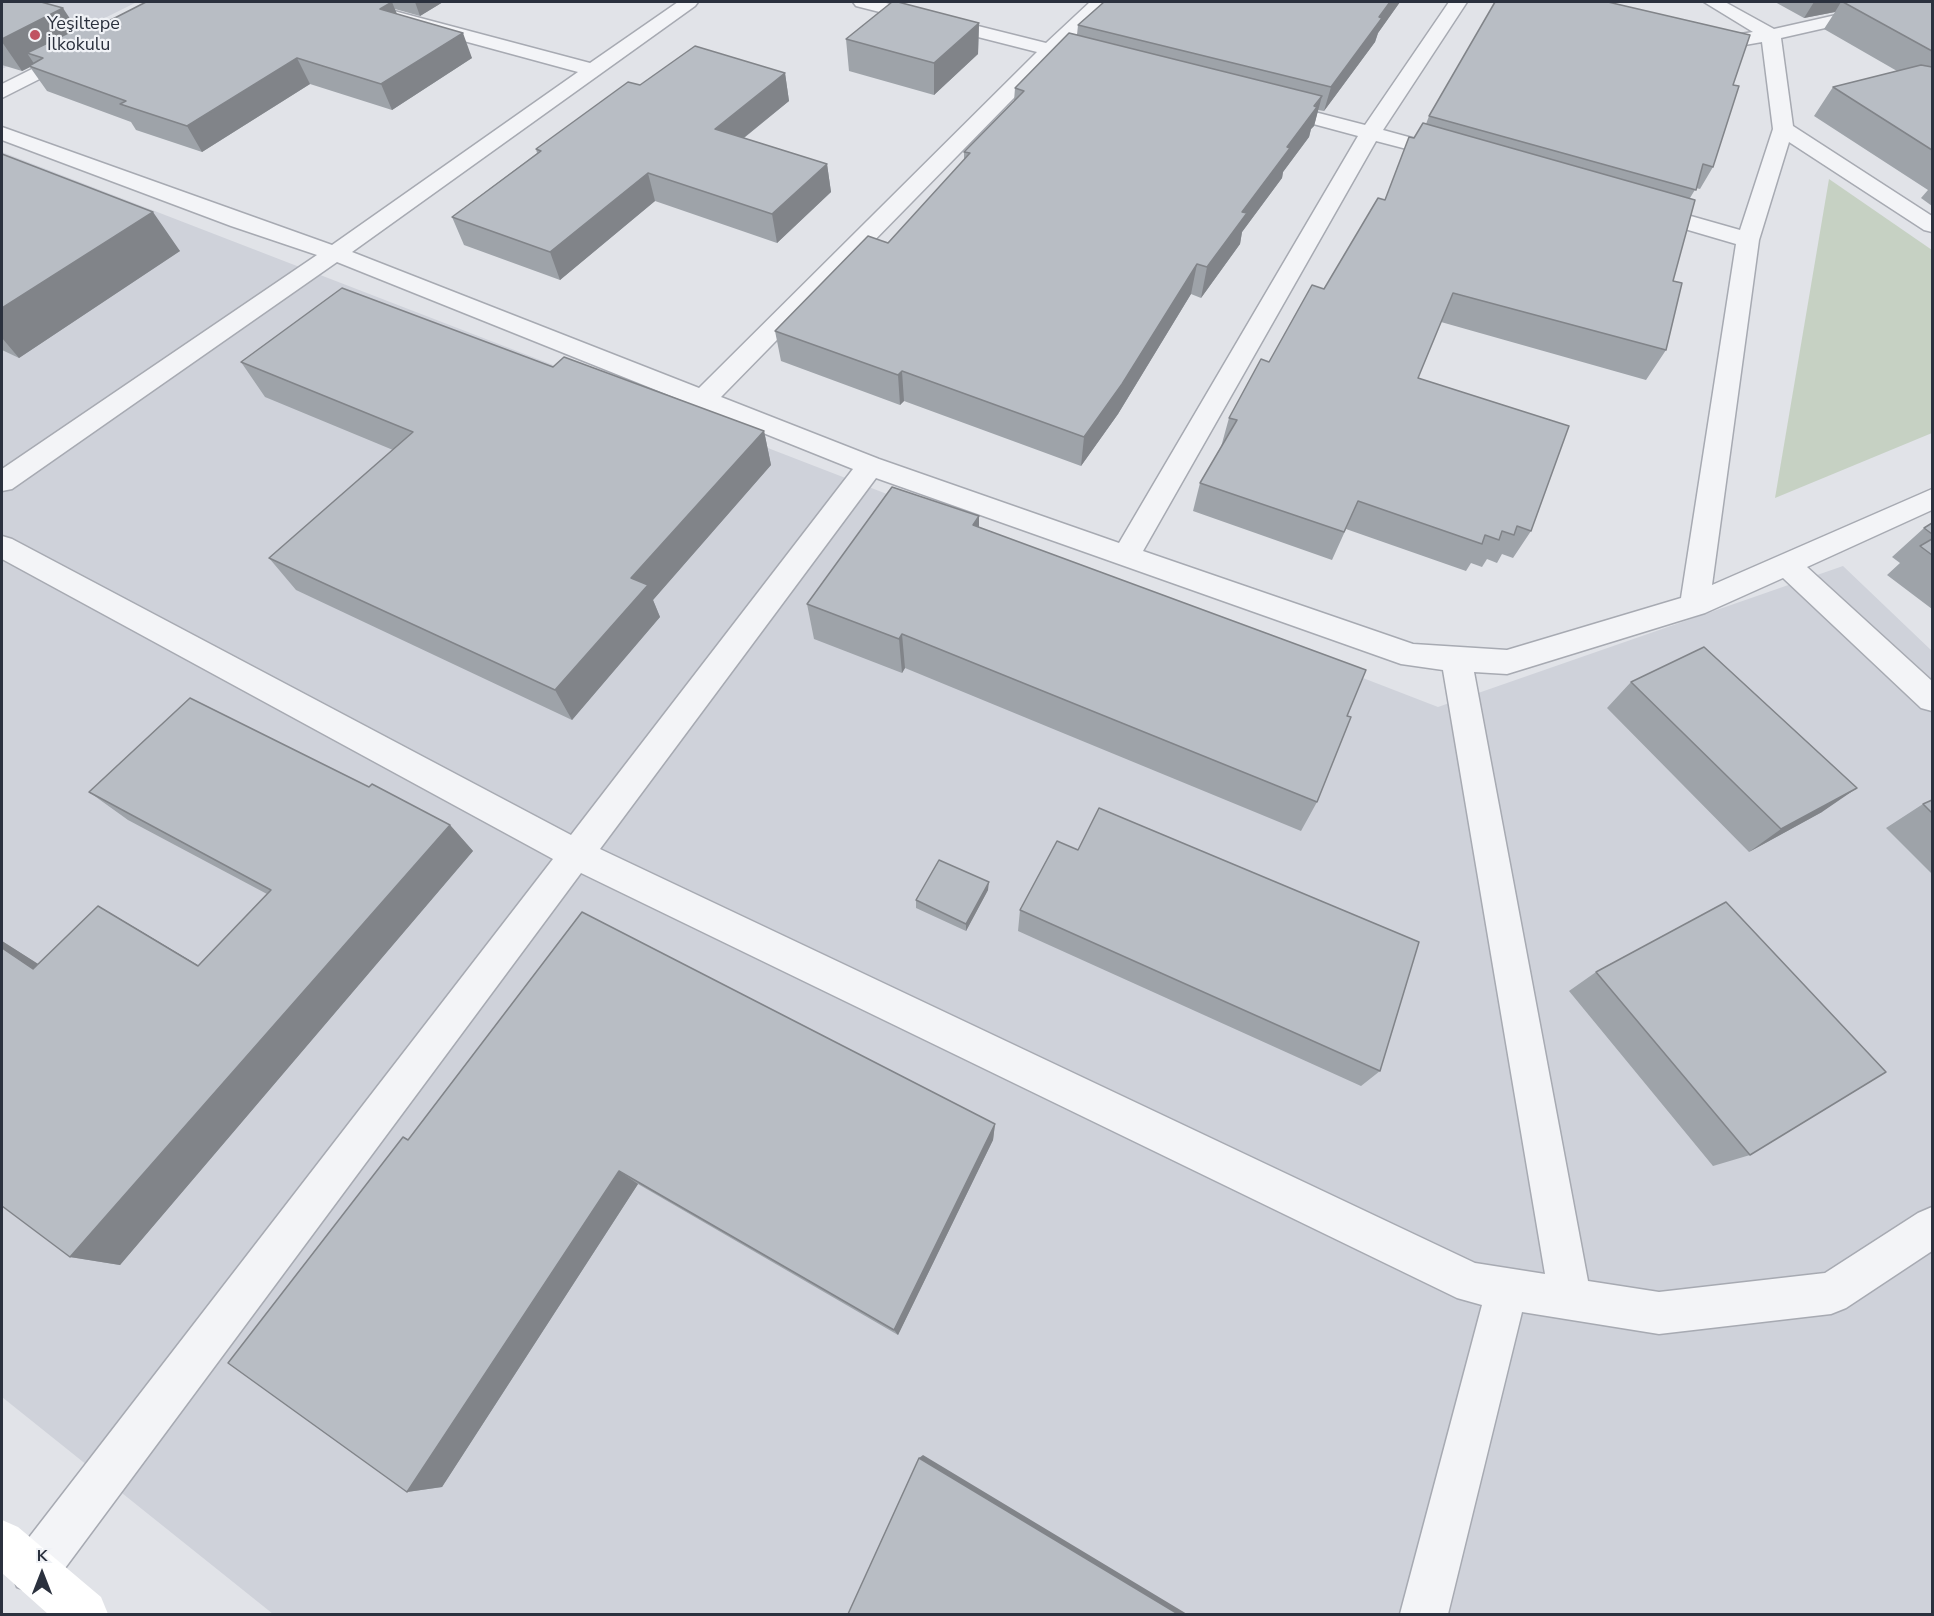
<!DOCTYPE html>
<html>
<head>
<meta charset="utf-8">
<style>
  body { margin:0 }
  #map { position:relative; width:1934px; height:1616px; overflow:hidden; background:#e1e3e8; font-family:"Nunito Sans",sans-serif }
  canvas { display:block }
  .frame { position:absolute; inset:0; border:3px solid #2b313e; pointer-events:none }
  .north { position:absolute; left:12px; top:1544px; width:60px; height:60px; -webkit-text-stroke:4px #f0f2f6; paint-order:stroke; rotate:0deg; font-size:16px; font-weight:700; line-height:24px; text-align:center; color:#2b313e }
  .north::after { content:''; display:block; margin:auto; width:21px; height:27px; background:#2b313e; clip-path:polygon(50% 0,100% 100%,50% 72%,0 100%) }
</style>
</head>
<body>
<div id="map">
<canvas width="1934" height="1616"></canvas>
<div class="frame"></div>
<div class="north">K</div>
</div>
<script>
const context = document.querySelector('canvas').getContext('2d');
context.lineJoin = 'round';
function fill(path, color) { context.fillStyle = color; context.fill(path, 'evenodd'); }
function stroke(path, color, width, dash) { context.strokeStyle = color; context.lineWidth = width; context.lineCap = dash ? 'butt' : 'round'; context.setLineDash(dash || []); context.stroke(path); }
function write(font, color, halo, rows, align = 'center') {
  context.font = font + ' "Nunito Sans",sans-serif'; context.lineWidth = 4.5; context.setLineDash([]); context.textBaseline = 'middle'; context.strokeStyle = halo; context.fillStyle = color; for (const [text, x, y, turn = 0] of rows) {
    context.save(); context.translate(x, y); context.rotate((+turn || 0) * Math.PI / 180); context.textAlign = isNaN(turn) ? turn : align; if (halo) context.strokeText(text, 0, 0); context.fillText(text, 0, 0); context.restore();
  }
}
const built = new Path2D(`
  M 2,2 L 137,2 L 2,69 Z
  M 2,152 L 1438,707 L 1843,566 L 1932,651 L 1932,1614 L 273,1614 L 2,1397 Z`);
const green = new Path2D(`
  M 1829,179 L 1932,250 L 1932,433 L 1775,498 Z`);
const minor = new Path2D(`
  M 332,2 L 360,2 L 590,63 L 678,2 L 698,2 L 695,6 L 352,252 L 699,388 L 1037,52 L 856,6 L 853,2 L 882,2 L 1046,43 L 1090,2 L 1109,2 L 1063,48 L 1101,57 L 1104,61 L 1101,65 L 1094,67 L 1054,57 L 721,397 L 879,459 L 1119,543 L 1358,136 L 1265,111 L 1262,107 L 1265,103 L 1272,101 L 1365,125 L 1449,2 L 1467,2 L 1383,130 L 1456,150 L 1460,154 L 1456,158 L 1449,160 L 1376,141 L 1143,551 L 1413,644 L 1507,650 L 1681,598 L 1736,244 L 1637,215 L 1634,210 L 1637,205 L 1645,203 L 1740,230 L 1773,129 L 1762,42 L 1722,49 L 1698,43 L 1696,39 L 1705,33 L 1722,37 L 1753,32 L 1704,2 L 1725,2 L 1774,29 L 1894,2 L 1925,2 L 1922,6 L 1781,38 L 1793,126 L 1932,216 L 1932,232 L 1924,230 L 1789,142 L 1759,240 L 1712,585 L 1932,489 L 1932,510 L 1807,567 L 1932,681 L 1932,711 L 1921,708 L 1783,578 L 1705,613 L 1507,674 L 1474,672 L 1588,1281 L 1659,1292 L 1825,1273 L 1918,1213 L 1932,1207 L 1932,1251 L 1846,1308 L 1831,1314 L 1659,1334 L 1522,1312 L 1448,1614 L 1400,1614 L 1482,1305 L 1457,1298 L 581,873 L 51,1587 L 34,1593 L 17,1587 L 11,1570 L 17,1553 L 553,859 L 2,559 L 2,536 L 12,539 L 571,835 L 853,469 L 337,262 L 12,489 L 2,491 L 2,469 L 317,255 L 231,226 L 2,140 L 2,127 L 332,245 L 578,72 L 335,6 ZM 876,478 L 1401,664 L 1443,670 L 1545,1274 L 1475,1263 L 600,849 Z
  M 74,48 L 81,50 L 84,54 L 81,58 L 2,98 L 2,84 Z`);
const secondary = new Path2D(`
  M 2,1520 L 18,1527 L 101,1597 L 108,1614 L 48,1614 L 2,1573 Z`);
const wall = new Path2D(`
  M 2,2 L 76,29 L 101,25 L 146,2 L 443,2 L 420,16 L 395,9 L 397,14 L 472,58 L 392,110 L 310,84 L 202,152 L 136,130 L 131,122 L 47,91 L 30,67 L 22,71 L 2,65 Z
  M 1104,2 L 1400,2 L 1378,33 L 1375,42 L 1324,111 L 1318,110 L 1314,126 L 1311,129 L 1309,137 L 1283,172 L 1282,178 L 1242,232 L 1240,244 L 1201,298 L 1191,294 L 1118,414 L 1081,466 L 904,401 L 900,405 L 781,361 L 775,331 L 888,243 L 964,160 L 964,152 L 1014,101 L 1015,88 L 1077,35 L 1078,25 Z
  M 1775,2 L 1932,2 L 1932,206 L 1921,198 L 1928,190 L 1814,116 L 1833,87 L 1897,71 L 1824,29 L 1835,12 L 1804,18 Z
  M 979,23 L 978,54 L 934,95 L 849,71 L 846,39 Z
  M 785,73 L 789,101 L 744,138 L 827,164 L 831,192 L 777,243 L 655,201 L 560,280 L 464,245 L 452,217 L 537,153 L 536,149 L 640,85 Z
  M 1733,85 L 1713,167 L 1700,189 L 1696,188 L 1690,198 L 1673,281 L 1666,350 L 1646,380 L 1441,322 L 1418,378 L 1531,531 L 1513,558 L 1502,554 L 1497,563 L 1487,559 L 1482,567 L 1471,563 L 1466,571 L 1346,529 L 1332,560 L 1193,511 L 1200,483 L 1221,447 L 1229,418 L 1269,362 L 1324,289 L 1385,200 L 1414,138 L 1426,124 L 1429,116 Z
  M 2,154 L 180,251 L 19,358 L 2,350 Z
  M 241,362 L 553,367 L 764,431 L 771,465 L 653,600 L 660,617 L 572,720 L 296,590 L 269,558 L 393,450 L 265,397 Z
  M 1932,523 L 1932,609 L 1887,575 L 1900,563 L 1892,557 L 1924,528 Z
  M 979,527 L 1347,716 L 1317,802 L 1301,831 L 905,668 L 902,673 L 814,639 L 807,604 Z
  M 1631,682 L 1822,812 L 1749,852 L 1607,708 Z
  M 369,787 L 450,825 L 473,851 L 120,1265 L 70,1257 L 2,941 L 38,964 L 98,906 L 199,966 L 267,894 L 128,820 L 89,792 Z
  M 1932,800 L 1932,874 L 1886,828 L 1923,804 Z
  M 988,890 L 966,931 L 916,908 L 916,900 Z
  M 1020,910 L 1380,1071 L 1361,1086 L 1018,931 Z
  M 1596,972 L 1750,1155 L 1713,1166 L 1569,991 Z
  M 995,1124 L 993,1140 L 898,1335 L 638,1184 L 442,1487 L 407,1492 L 403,1137 L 408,1140 Z`);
const shadedWall = new Path2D(`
  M 392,2 L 402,27 L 380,9 Z
  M 415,2 L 443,2 L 420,16 Z
  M 1390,2 L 1400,2 L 1378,33 L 1375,42 L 1324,111 L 1331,87 Z
  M 1814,2 L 1841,2 L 1835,12 L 1804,18 Z
  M 63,8 L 84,40 L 43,58 L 27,53 L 35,65 L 29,66 L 30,67 L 22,71 L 2,42 L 2,39 Z
  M 979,23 L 978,54 L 934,95 L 934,63 Z
  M 463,33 L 472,58 L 392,110 L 381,84 Z
  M 297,58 L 310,84 L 202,152 L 187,126 Z
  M 785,73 L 789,101 L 720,157 L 715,129 Z
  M 1322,96 L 1314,126 L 1311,129 L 1309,137 L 1283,172 L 1282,178 L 1242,232 L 1240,244 L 1201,298 L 1207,267 L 1242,212 Z
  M 827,164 L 831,192 L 777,243 L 772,214 Z
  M 648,173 L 655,201 L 560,280 L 550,252 Z
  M 153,212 L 180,251 L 19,358 L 2,338 L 2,308 Z
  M 1197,264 L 1191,294 L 1118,414 L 1081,466 L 1084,437 Z
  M 902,371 L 904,401 L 900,405 L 898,375 Z
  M 764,431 L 771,465 L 653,600 L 660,617 L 572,720 L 555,690 L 631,578 Z
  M 979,516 L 979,552 L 973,525 Z
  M 902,634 L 905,668 L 902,673 L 899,639 Z
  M 1857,788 L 1822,812 L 1749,852 L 1781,829 Z
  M 450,825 L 473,851 L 120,1265 L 70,1257 Z
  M 989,882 L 988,890 L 966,931 L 966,924 Z
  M 98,906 L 139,930 L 236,988 L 198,966 Z
  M 2,941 L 79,990 L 33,969 L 2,948 Z
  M 995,1124 L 993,1140 L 898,1335 L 894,1330 Z
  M 619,1171 L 638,1184 L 442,1487 L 407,1492 Z
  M 923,1455 L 1187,1614 L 1178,1614 L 919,1458 Z`);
const building = new Path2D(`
  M 2,2 L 41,2 L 63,8 L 2,39 Z
  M 146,2 L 392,2 L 380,9 L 463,33 L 381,84 L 297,58 L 187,126 L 120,104 L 126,101 L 29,66 L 43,58 L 27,53 L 91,22 L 101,25 Z
  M 892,2 L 898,2 L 979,23 L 934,63 L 846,39 Z
  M 1104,2 L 1390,2 L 1379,17 L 1382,18 L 1331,87 L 1078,25 Z
  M 1495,2 L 1608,2 L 1750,35 L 1733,85 L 1739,86 L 1713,167 L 1703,164 L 1696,190 L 1429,116 Z
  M 1843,2 L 1932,2 L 1932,51 Z
  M 1069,33 L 1322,96 L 1314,106 L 1317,107 L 1287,147 L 1290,148 L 1242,212 L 1247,213 L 1207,267 L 1197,264 L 1122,384 L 1084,437 L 902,371 L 898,375 L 775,331 L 868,236 L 888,243 L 970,153 L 964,152 L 1024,91 L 1015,88 Z
  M 695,46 L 785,73 L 715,129 L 827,164 L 772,214 L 648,173 L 550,252 L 452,217 L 541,151 L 536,149 L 628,82 L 640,85 Z
  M 1921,65 L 1932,67 L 1932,150 L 1833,87 Z
  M 1423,123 L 1695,200 L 1673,281 L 1682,283 L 1666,350 L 1453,293 L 1418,378 L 1569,426 L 1531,531 L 1517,526 L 1514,535 L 1502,531 L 1499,540 L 1485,535 L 1482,544 L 1358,501 L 1344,532 L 1200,483 L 1237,420 L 1229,418 L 1261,359 L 1269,362 L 1312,285 L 1324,289 L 1378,198 L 1385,200 L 1409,137 L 1414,138 Z
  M 2,154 L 153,212 L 2,308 Z
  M 342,288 L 553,367 L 564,357 L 764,431 L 631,578 L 648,585 L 555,690 L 269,558 L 413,432 L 241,362 Z
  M 892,487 L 979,516 L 973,525 L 1366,670 L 1347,716 L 1351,717 L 1317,802 L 902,634 L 899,639 L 807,604 Z
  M 1932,523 L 1932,534 L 1924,528 Z
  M 1932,539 L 1932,555 L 1920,546 Z
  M 1704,647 L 1857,788 L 1781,829 L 1631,682 Z
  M 190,698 L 369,787 L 372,784 L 450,825 L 70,1257 L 2,1206 L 2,948 L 33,969 L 98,906 L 198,966 L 271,890 L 89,792 Z
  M 1932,800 L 1932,813 L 1923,804 Z
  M 1099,808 L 1419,942 L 1380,1071 L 1020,910 L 1057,841 L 1078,850 Z
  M 939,860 L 989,882 L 966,924 L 916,900 Z
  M 1726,902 L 1886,1072 L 1750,1155 L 1596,972 Z
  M 582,912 L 995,1124 L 894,1330 L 619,1171 L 407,1492 L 228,1363 L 403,1137 L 408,1140 Z
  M 919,1458 L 1178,1614 L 848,1614 Z`);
const markers = [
  [35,35,6,"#c05362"]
];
const farPoinames = [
  ["Yeşiltepe",47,25],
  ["İlkokulu",47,46]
];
fill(built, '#cfd2da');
fill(green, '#c6d1c3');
stroke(minor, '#a7aab2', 3);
fill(minor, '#f3f4f7');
fill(secondary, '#fff');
fill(wall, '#9ea3a9');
fill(shadedWall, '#818489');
fill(building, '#b8bdc4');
stroke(building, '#818489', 1.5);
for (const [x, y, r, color] of markers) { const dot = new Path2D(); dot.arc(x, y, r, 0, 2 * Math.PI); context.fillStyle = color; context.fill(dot); stroke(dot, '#f0f2f6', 2); }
write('18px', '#2b313e', '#f0f2f6', farPoinames, 'left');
</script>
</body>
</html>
